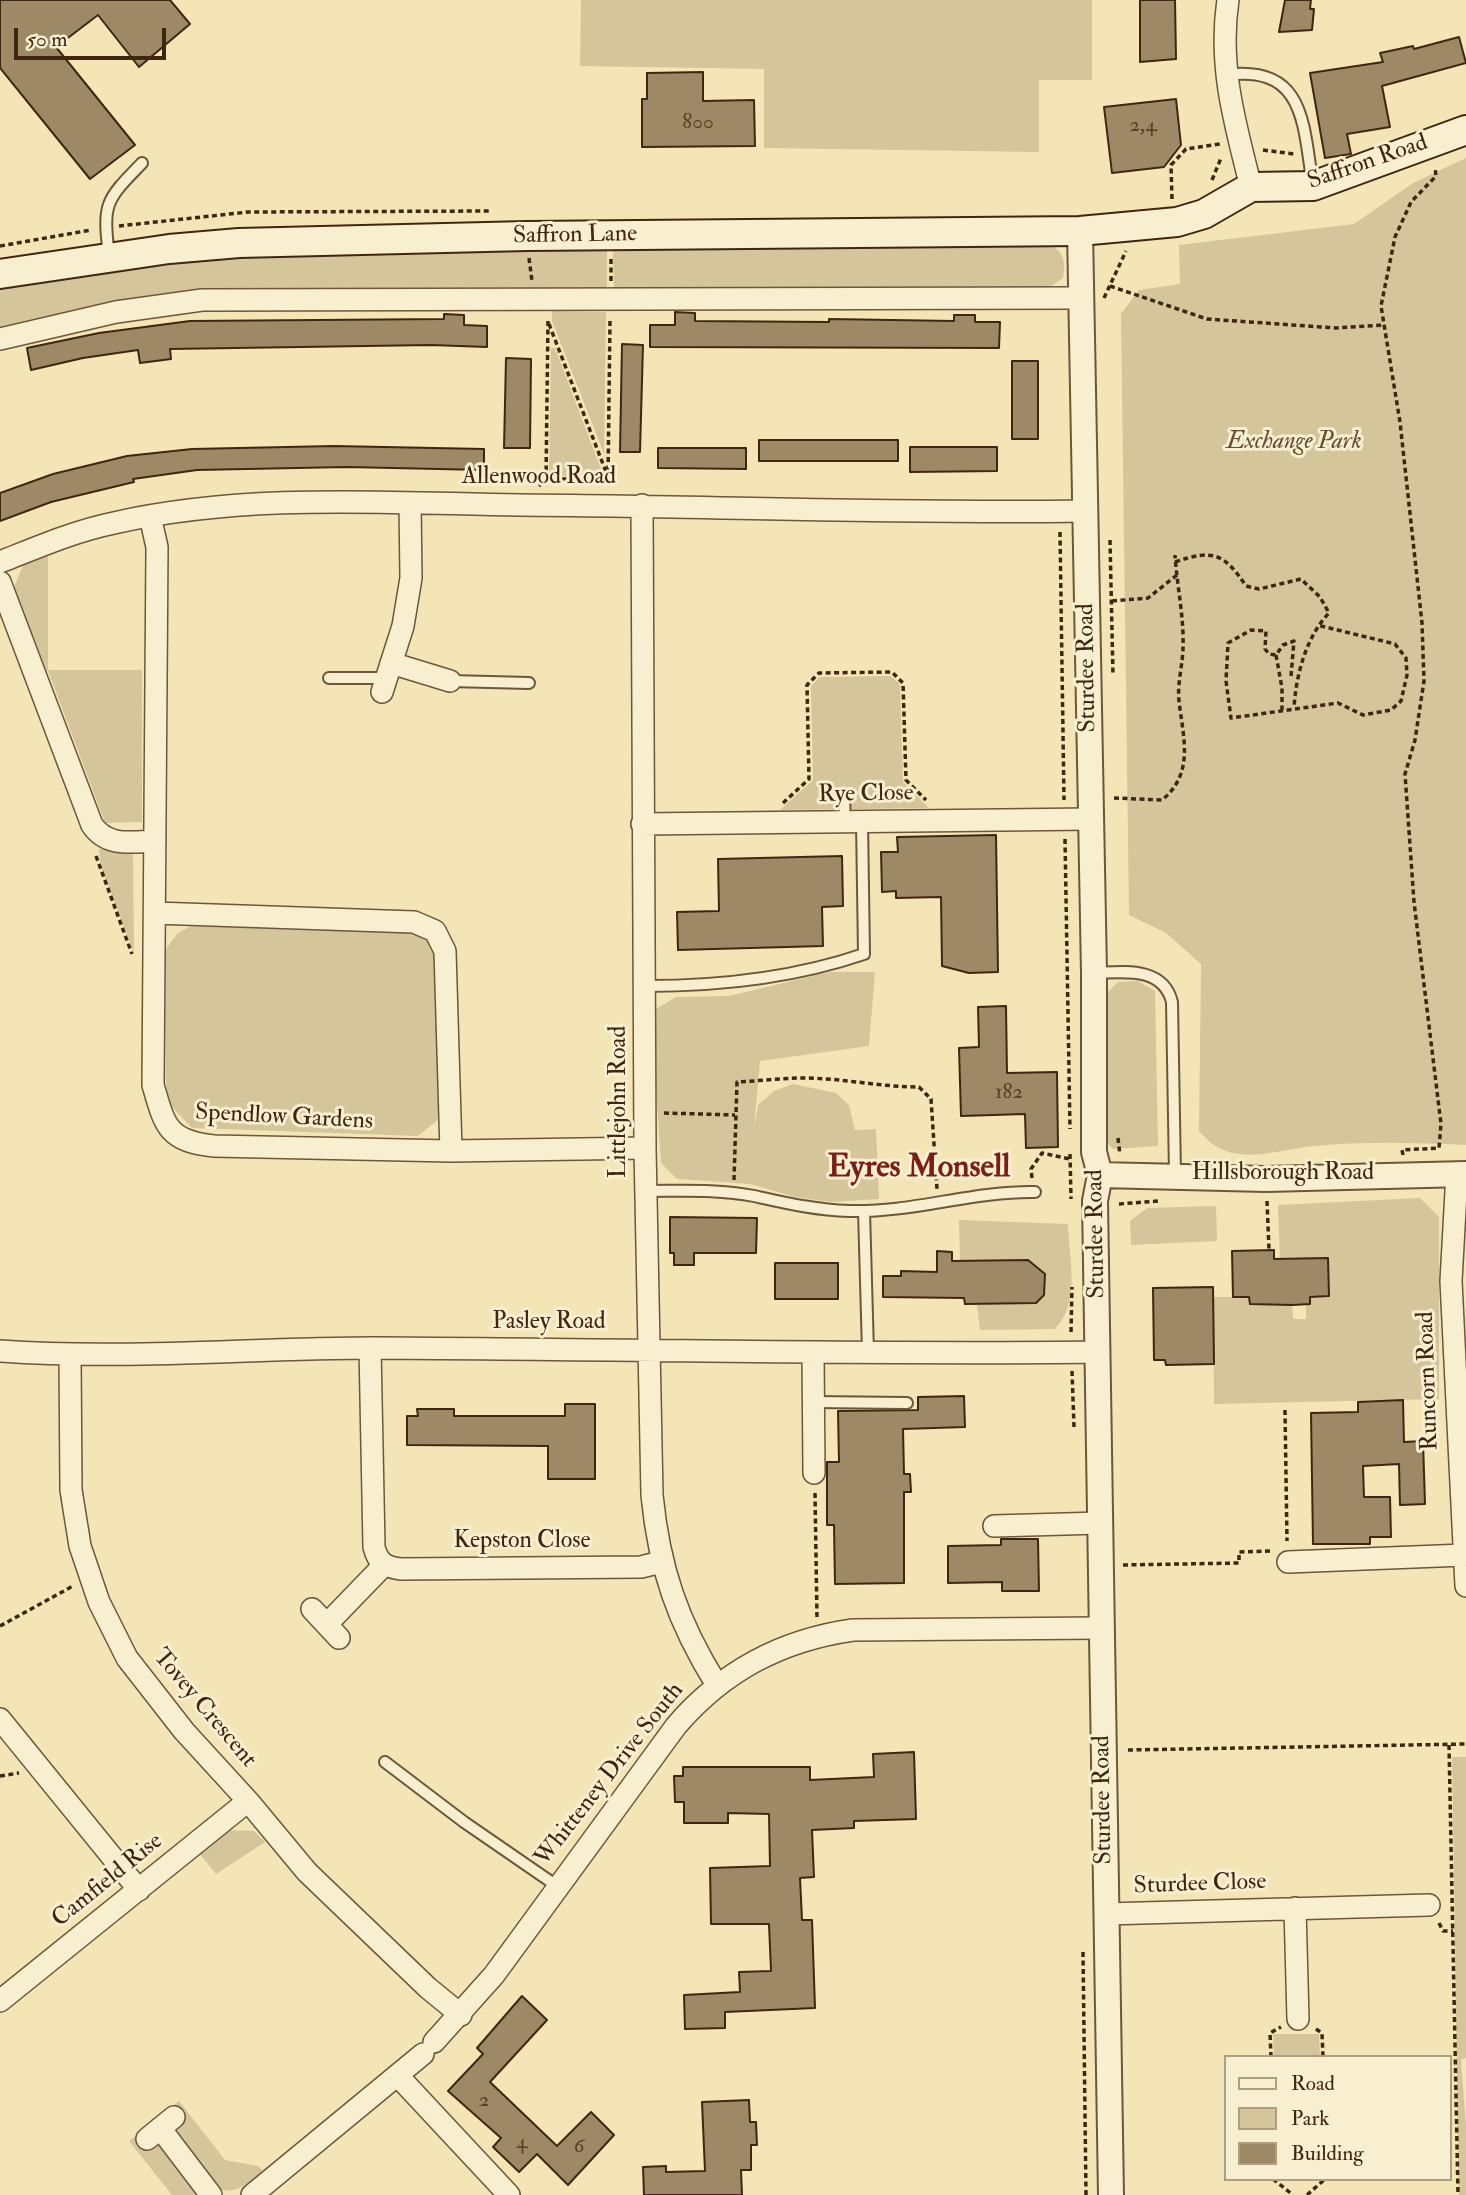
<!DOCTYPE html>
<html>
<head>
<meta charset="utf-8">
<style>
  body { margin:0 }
  #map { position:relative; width:1466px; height:2195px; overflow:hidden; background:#f4e5b6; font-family:"IM FELL Double Pica",serif }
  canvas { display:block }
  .legend { position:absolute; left:1224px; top:2055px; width:228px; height:126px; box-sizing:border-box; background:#f8eed0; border:2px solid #ae9e84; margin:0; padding:9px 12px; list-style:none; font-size:21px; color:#402611 }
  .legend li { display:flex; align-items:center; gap:14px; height:35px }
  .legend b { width:35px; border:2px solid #ae9e84 }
  .scale { position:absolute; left:14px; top:28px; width:152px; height:32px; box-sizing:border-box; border:4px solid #402611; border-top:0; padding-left:9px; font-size:21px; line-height:24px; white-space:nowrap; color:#402611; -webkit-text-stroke:5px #f8eed0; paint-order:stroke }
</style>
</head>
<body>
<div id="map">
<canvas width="1466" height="2195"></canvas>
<ul class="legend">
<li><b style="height:9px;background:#f8eed0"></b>Road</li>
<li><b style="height:19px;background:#d5c59a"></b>Park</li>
<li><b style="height:19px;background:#9e8967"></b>Building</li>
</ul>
<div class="scale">50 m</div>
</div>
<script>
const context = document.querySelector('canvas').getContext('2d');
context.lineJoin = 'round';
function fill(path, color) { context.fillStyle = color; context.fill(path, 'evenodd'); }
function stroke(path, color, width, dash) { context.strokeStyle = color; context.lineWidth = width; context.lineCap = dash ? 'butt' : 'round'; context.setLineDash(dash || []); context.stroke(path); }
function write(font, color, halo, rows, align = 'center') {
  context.font = font + ' "IM FELL Double Pica",serif'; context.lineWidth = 6; context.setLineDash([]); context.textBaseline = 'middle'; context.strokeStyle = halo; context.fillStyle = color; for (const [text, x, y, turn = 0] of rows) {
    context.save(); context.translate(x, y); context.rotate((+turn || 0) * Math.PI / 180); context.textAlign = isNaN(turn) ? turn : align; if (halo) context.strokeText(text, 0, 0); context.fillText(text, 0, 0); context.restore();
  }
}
const green = new Path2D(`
  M 581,0 L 1092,0 L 1092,80 L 1039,80 L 1039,152 L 764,148 L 764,69 L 580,66 Z
  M 1466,158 L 1466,1145 C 1416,1143 1365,1141 1315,1146 C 1287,1148 1257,1160 1229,1152 C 1216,1148 1208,1141 1199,1131 L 1201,964 L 1166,933 L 1129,915 L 1121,314 L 1139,290 L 1180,284 L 1179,245 L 1354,224 L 1413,183 Z
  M 1050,243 C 1064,254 1066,261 1063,278 L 1050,287 L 614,289 L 613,247 Z
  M 607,249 L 607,290 L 261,290 L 126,300 L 0,329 L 0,287 L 234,254 Z
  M 552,311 L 606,312 L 604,454 L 552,321 Z
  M 551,348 L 555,348 L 604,477 L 549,476 Z
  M 48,552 L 48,670 L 142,670 L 142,822 L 105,823 L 48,671 L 42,670 L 13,590 L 25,560 Z
  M 891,676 L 900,684 L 903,782 L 929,808 L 780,810 L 813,780 L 811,686 L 820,677 Z
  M 99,849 L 123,849 L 133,853 L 134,953 L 100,864 Z
  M 191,926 L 412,928 L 427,938 L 439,960 L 440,1118 L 418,1136 L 192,1128 L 171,1106 L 166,1090 L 165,950 L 178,933 Z
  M 830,972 L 875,972 L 869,1046 L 760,1061 L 754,1128 L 758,1105 L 774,1091 L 793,1084 L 836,1093 L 849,1105 L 855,1130 L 876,1129 L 879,1199 L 831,1202 L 795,1197 L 750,1184 L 677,1179 L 661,1163 L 651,1012 L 676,997 L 729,996 Z
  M 1138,981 L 1155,991 L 1158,1146 L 1113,1149 L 1104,1139 L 1104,996 L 1118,982 Z
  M 1420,1198 L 1439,1217 L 1439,1399 L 1214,1404 L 1213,1297 L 1249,1297 L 1250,1304 L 1292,1303 L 1293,1319 L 1306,1319 L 1306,1304 L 1310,1304 L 1310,1297 L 1329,1296 L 1328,1258 L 1280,1259 L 1278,1205 Z
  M 1216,1206 L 1217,1241 L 1131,1245 L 1130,1221 L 1147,1208 Z
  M 959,1220 L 1068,1224 C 1069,1258 1081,1302 1055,1329 L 980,1330 L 977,1304 L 1036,1303 L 1044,1295 L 1045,1274 L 1035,1265 L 1026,1265 L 1025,1260 L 960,1260 Z
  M 1452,1757 L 1466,1757 L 1466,2058 L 1461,2059 L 1466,2127 L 1466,2195 L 1459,2195 Z
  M 227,1830 L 254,1831 L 265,1842 L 216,1874 L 199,1853 Z
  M 1273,2034 L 1319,2034 L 1320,2057 L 1274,2057 Z
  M 179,2101 L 225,2160 L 258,2166 L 263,2171 C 249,2182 237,2195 219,2189 L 175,2132 L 169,2109 Z
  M 140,2133 L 160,2144 L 203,2195 L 172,2195 L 129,2141 Z`);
const building = new Path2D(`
  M 0,0 L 170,0 L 190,24 L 139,67 L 98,15 L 56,47 L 135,145 L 90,179 L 0,68 Z
  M 1140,0 L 1175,0 L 1176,59 L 1140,62 Z
  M 1285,0 L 1311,0 L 1310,9 L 1314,9 L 1312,30 L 1279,32 Z
  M 1459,37 L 1466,63 L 1382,86 L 1390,127 L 1347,134 L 1351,154 L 1325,158 L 1310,73 L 1383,62 L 1380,53 L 1413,46 L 1414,49 Z
  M 703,72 L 703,101 L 754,100 L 755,146 L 642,147 L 642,99 L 647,99 L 647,73 Z
  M 1176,99 L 1181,145 L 1164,167 L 1112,173 L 1104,107 Z
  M 675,312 L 695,313 L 695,321 L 829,322 L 829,319 L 954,321 L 954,315 L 975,315 L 975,322 L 1000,322 L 999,348 L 650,347 L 650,325 L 675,325 Z
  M 444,314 L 464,315 L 464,325 L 487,326 L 487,347 L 431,345 L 170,349 L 171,359 L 140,363 L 138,350 L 83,358 L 31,370 L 27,348 L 99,333 L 190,321 L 444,319 Z
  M 622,344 L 643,345 L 640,452 L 620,452 Z
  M 506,358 L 531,359 L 530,448 L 504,448 Z
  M 1012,361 L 1038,361 L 1038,439 L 1012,439 Z
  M 759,440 L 898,440 L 898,461 L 759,461 Z
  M 334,446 L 484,449 L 484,470 L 347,467 L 197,470 L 133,479 L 134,482 L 51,502 L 0,521 L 0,493 L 53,474 L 127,456 L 192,449 Z
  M 910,447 L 997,447 L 997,471 L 910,472 Z
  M 658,448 L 746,448 L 746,469 L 658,468 Z
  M 996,835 L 998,972 L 969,973 L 942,966 L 941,897 L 896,898 L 896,891 L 882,892 L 881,852 L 898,852 L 897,837 Z
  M 842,856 L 843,906 L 822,907 L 823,946 L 678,950 L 677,912 L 719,911 L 718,859 Z
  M 1006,1006 L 1007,1073 L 1057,1072 L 1058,1147 L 1026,1148 L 1025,1114 L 961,1116 L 959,1048 L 979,1047 L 978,1007 Z
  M 670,1217 L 757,1218 L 756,1253 L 694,1253 L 694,1265 L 674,1265 L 674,1253 L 670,1253 Z
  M 1274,1250 L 1274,1259 L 1328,1258 L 1329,1296 L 1310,1297 L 1310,1304 L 1292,1305 L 1250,1304 L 1249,1297 L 1233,1297 L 1232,1251 Z
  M 937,1251 L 952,1252 L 952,1261 L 1028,1260 L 1045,1274 L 1044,1295 L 1036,1303 L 965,1304 L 964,1298 L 883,1297 L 883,1276 L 901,1276 L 901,1271 L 937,1272 Z
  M 775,1263 L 838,1263 L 838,1299 L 775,1299 Z
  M 1213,1287 L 1214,1364 L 1166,1365 L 1165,1360 L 1154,1360 L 1153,1288 Z
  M 964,1396 L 965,1427 L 903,1429 L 904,1474 L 910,1474 L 911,1492 L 904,1492 L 904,1583 L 835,1584 L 834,1525 L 827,1525 L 827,1462 L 839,1462 L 838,1411 L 918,1410 L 918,1397 Z
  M 1403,1400 L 1404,1442 L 1423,1441 L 1425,1504 L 1400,1505 L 1399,1464 L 1363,1466 L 1364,1497 L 1390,1497 L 1391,1537 L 1370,1537 L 1370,1544 L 1313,1544 L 1311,1413 L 1358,1412 L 1358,1402 Z
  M 565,1404 L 595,1404 L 595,1479 L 548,1479 L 548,1446 L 407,1445 L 407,1416 L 418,1416 L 417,1409 L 454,1409 L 454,1416 L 565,1416 Z
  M 1001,1539 L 1038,1539 L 1039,1591 L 1002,1591 L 1002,1582 L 948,1583 L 948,1546 L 1001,1545 Z
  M 914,1752 L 916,1819 L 854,1821 L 854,1828 L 812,1830 L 814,1877 L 800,1878 L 802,1920 L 812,1920 L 815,2008 L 725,2012 L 725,2028 L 685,2029 L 684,1995 L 740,1992 L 739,1972 L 771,1971 L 769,1924 L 711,1924 L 710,1868 L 770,1866 L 769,1814 L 728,1813 L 728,1823 L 684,1823 L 684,1802 L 675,1802 L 674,1776 L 683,1776 L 683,1767 L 810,1767 L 810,1780 L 874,1777 L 873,1754 Z
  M 522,1996 L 547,2020 L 490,2082 L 557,2146 L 591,2112 L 614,2135 L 568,2185 L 537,2154 L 519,2172 L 493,2147 L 501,2138 L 448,2091 L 483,2054 L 477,2048 Z
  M 749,2100 L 750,2122 L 756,2122 L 757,2145 L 751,2145 L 751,2170 L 741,2170 L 742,2195 L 644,2195 L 643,2167 L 666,2166 L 666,2172 L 705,2171 L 702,2102 Z`);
const path = new Path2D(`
  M 1263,150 L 1294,154
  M 1212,180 L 1221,158
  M 1172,199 L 1171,165 L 1186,149 L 1220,144
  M 119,226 L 248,212 L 489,211
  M 0,246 L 91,230
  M 529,258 L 532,281
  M 611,281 L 611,257
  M 1110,286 L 1207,319 L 1336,328 L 1384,325
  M 1104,298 L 1126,251
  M 549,324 L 608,477
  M 546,479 L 548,320
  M 608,479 L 610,320
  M 539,486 L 546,479 L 608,479
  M 1060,532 L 1064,800
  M 1110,540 L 1113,676
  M 1175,562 C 1213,549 1224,553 1246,586 L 1259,589 L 1301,579 L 1320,597 L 1329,613 C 1306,637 1296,675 1294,708
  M 1112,601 L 1148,598 L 1177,575
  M 1276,655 L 1282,688 L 1282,710
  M 1291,676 L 1294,641 L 1283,645 L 1276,655 L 1269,654 L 1265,649 L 1266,631 L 1251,630 L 1228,643 L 1226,681 L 1231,718 L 1338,703 L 1363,715 L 1391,710 L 1401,701 L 1407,675 L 1406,658 L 1395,644 L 1317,625
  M 1114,798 L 1162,800 C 1195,773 1183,737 1179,701 C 1177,683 1183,664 1183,647 C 1184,616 1177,586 1175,555
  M 783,803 L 809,779 L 807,685 L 819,673 L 892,672 L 903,683 L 906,780 L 926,800
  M 1065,839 L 1070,1129
  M 96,856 L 132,954
  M 664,1113 L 735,1115
  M 1118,1138 L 1120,1155
  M 1070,1154 L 1071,1199
  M 1403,1155 L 1402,1150 L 1439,1148 L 1441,1124 L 1414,902 L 1405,774 L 1415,740 L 1424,681 L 1422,623 L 1400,422 L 1381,306 L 1395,237 L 1411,202 L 1436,176 L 1435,167
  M 1032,1178 L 1031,1169 L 1042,1153 L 1070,1159
  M 734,1180 L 737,1082 C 759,1081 781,1078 803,1078 C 842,1078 880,1087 919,1087 L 931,1099 L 937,1189
  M 1267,1201 L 1269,1250
  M 1119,1204 L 1159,1201
  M 1071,1332 L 1072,1287
  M 1072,1371 L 1074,1427
  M 1285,1410 L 1287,1541
  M 815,1493 L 817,1618
  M 1123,1565 L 1239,1563 L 1239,1552 L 1271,1551
  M 0,1626 L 73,1586
  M 1449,1745 L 1458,2195
  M 1128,1750 L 1466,1744
  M 0,1776 L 19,1773
  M 1439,1923 L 1443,1931 L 1453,1931
  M 1083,1952 L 1086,2195
  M 1316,2029 L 1322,2033 L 1323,2057
  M 1271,2057 L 1270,2033 L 1281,2027
  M 1273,2179 L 1293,2195
  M 1307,2195 L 1325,2179`);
const service = new Path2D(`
  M 1225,75 C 1306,64 1303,125 1313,186
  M 109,258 C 103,203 104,202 142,163
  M 329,678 L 386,678
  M 450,681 L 529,683
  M 844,799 L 845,821
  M 1094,973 C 1124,972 1163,966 1172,1002 L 1175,1174
  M 646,986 C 719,986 794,978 864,954 L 862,821
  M 647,1191 C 683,1191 719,1189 754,1196 C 786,1203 816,1210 849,1211 C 912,1213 972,1191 1035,1192
  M 864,1211 L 868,1352
  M 813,1402 L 907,1403
  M 385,1762 L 464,1822 L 557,1886`);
const minor = new Path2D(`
  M 1228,0 C 1218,65 1235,124 1251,187
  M 0,339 L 116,312 L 202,300 L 1082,298
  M 642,505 L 645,1148 L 652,1495 C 659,1568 678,1623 717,1685
  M 150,516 L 157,547 L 153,1085 C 165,1127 168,1141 214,1146 L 451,1151 L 645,1148
  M 0,562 C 38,547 75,531 114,523 C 247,493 385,503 519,505 C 708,506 896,514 1085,511
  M 0,582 L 92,825 C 107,847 131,842 155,841
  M 391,663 L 450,681
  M 382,692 L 403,626 L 411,578 L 410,503
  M 642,824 L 1091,819
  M 155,913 L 414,922 L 435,931 L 445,951 L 451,1151
  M 1457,1173 L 1451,1281 L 1466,1586
  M 370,1348 L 374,1547 C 378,1563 385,1567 401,1569 L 641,1567 L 661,1562
  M 0,1351 C 126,1360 250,1348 375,1348 C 616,1349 857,1355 1098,1352
  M 813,1353 L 814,1473
  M 70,1356 L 71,1490 L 80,1546 L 99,1602 L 127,1658 L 184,1731 L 248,1801 L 307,1872 L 428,1988 L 461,2015
  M 994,1526 L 1100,1523
  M 1288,1562 L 1464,1555
  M 312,1609 L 339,1638
  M 327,1624 L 384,1565
  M 0,1719 L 139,1890
  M 1295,1908 L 1298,2019
  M 1106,1914 L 1429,1905
  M 0,2001 L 248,1801
  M 434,2042 L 494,1975 L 676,1726 C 724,1670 782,1640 853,1630 L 1101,1628
  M 398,2076 L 509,2195
  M 160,2128 L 211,2195
  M 147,2139 L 174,2117
  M 252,2195 L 423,2054`);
const tertiary = new Path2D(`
  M 1080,231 L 1094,973 L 1094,1152 L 1100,1175 L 1095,1201 L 1111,2195
  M 1100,1175 L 1266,1179 L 1466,1174`);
const secondary = new Path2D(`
  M 0,274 L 169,249 L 239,243 L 527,236 L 1080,231 L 1177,222 L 1204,214 L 1251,187 L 1313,186 L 1466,130`);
const numberNames = [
  ["800",698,123],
  ["2,4",1143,126],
  ["182",1009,1093],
  ["2",484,2101],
  ["4",522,2143],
  ["6",579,2147]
];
const streetNames = [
  ["Saffron Road",1368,163,-19],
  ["Saffron Lane",575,236,-1],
  ["Allenwood Road",539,478],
  ["Sturdee Road",1088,668,-91],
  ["Rye Close",866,795,-1],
  ["Littlejohn Road",620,1102,-90],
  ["Spendlow Gardens",284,1118,3],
  ["Hillsborough Road",1283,1174],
  ["Sturdee Road",1097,1234,-91],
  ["Pasley Road",549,1323],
  ["Runcorn Road",1429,1381,-92],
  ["Kepston Close",522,1542],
  ["Tovey Crescent",204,1709,50],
  ["Whitteney Drive South",610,1775,-52],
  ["Sturdee Road",1104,1800,-91],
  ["Camfield Rise",108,1881,-39],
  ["Sturdee Close",1200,1885,-2]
];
const parkNames = [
  ["Exchange Park",1294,443]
];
const districtNames = [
  ["Eyres Monsell",919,1169]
];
fill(green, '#d5c59a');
fill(building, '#9e8967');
stroke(building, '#402611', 2);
stroke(service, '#6d563a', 14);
stroke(minor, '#6d563a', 24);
stroke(tertiary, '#6d563a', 28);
stroke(secondary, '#402611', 32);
stroke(path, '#402611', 3.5, [5, 3.5]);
stroke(service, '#f8eed0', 10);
stroke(minor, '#f8eed0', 21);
stroke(tertiary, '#f8eed0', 24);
stroke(secondary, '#f8eed0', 28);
write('21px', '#583f26', null, numberNames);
write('24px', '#402611', '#f8eed0', streetNames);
write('italic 24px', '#654e33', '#f8eed0', parkNames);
write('bold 32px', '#7a1f14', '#f8eed0', districtNames);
</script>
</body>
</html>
